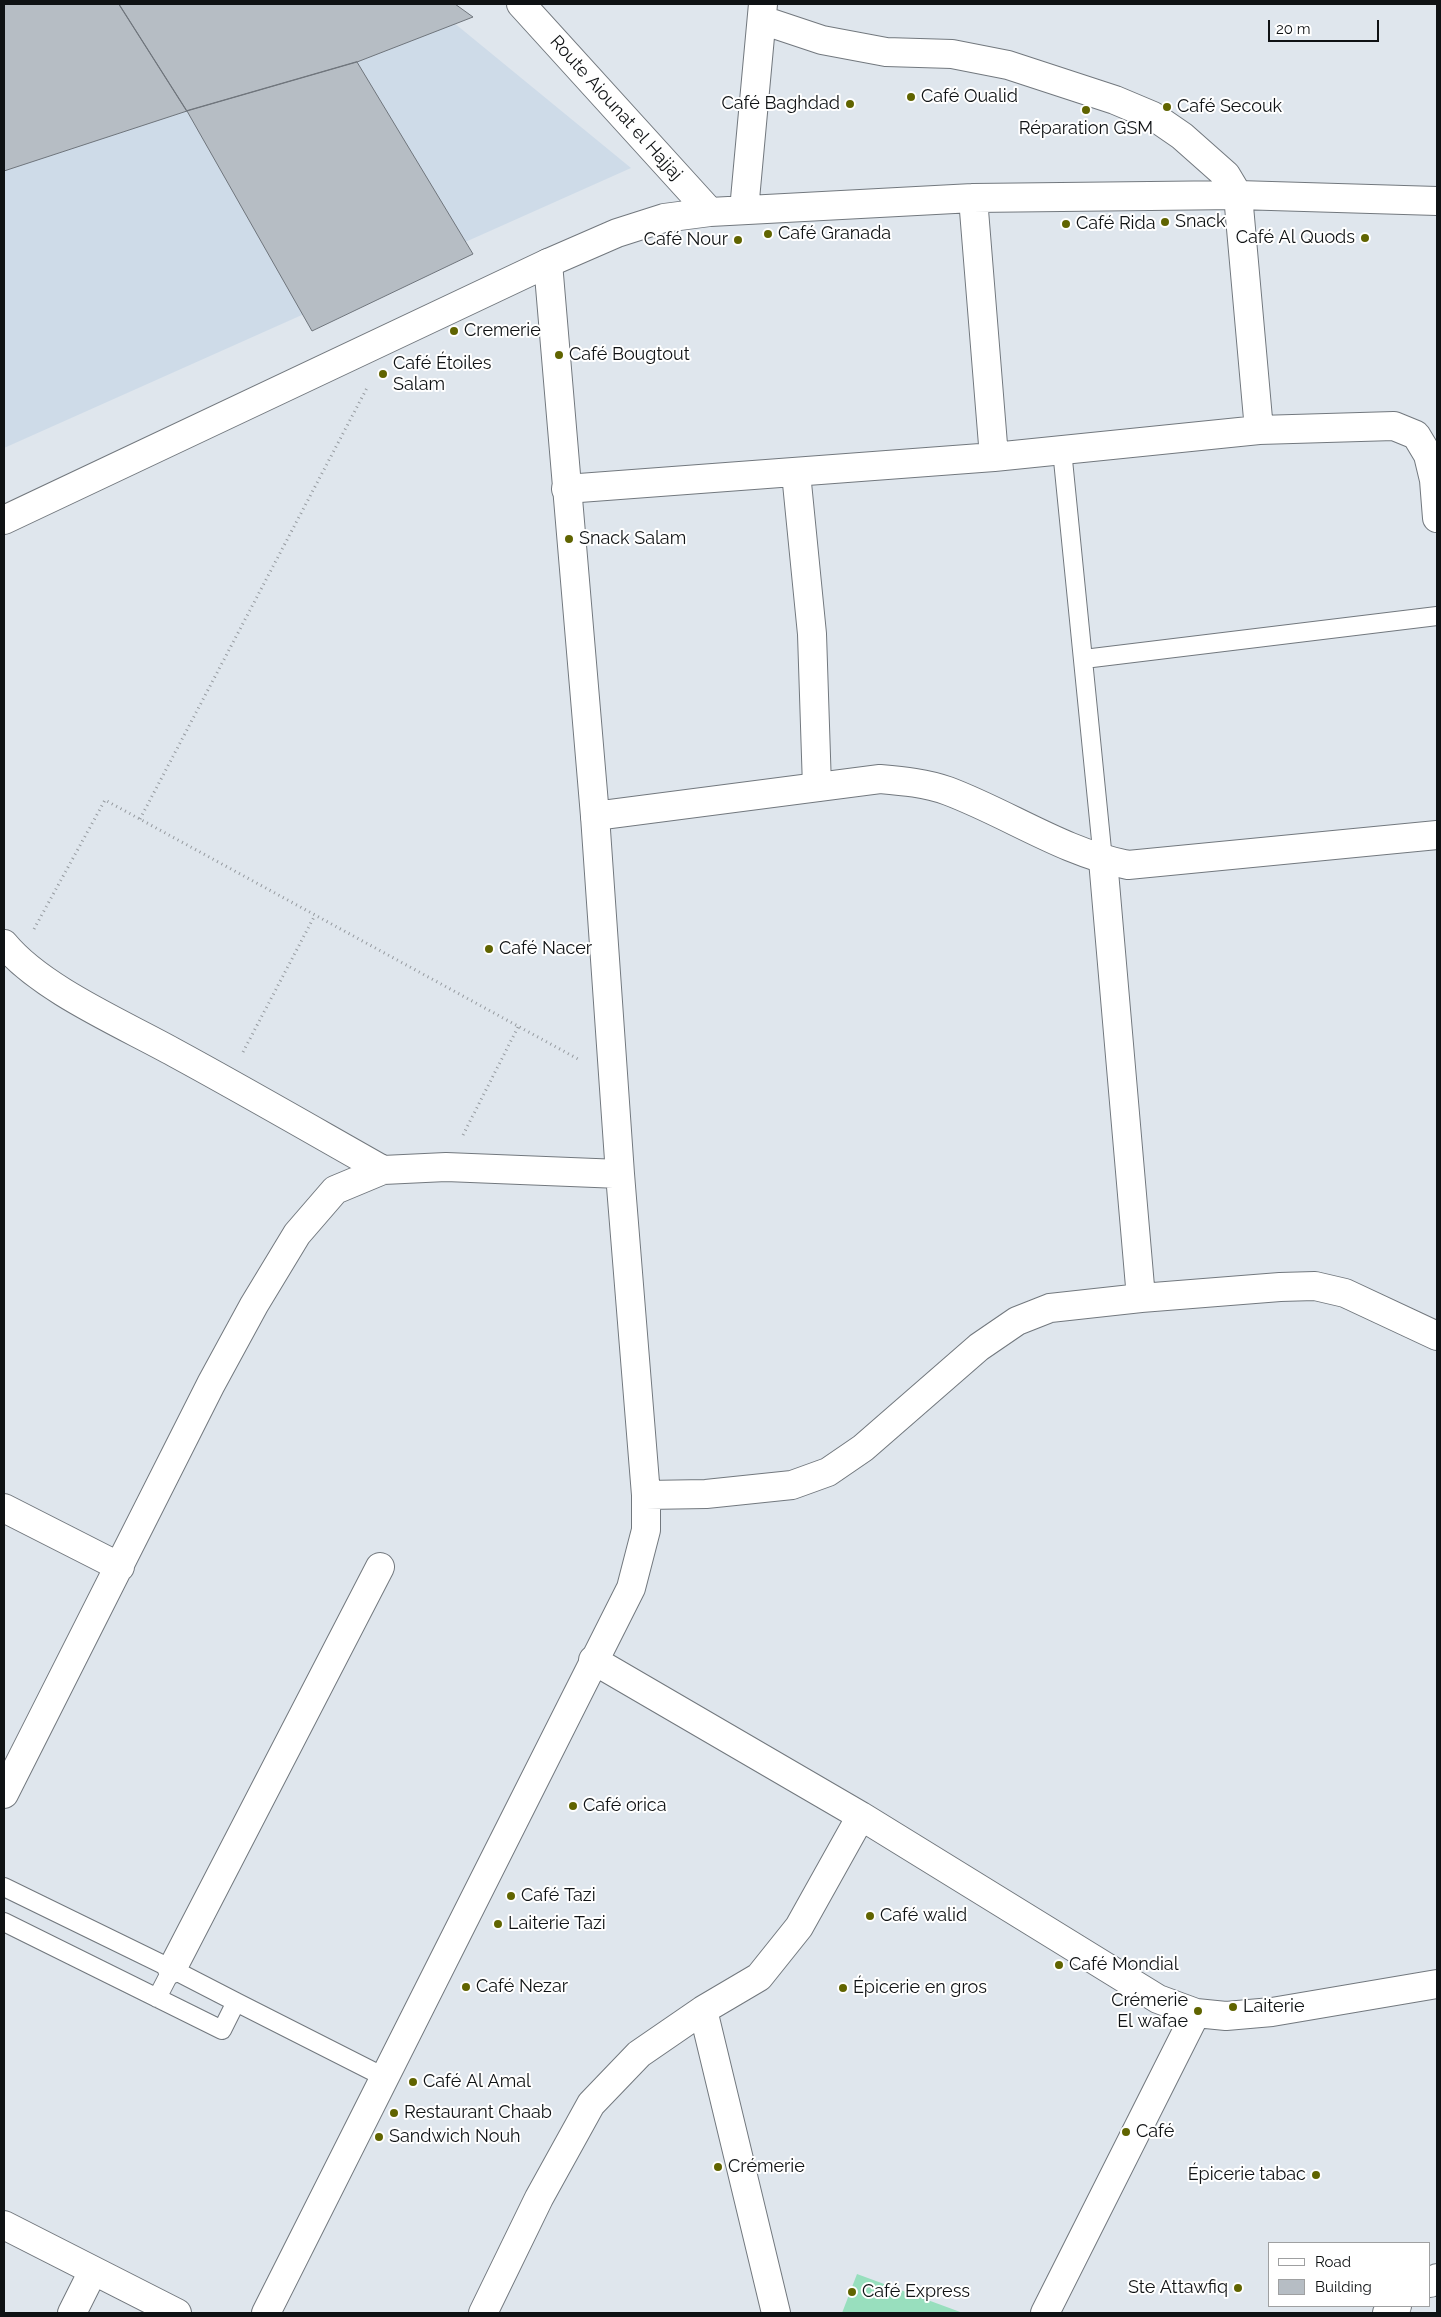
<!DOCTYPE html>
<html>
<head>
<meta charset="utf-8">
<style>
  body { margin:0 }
  #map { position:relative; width:1441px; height:2317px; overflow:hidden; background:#dfe6ed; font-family:Raleway,sans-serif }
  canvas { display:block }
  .frame { position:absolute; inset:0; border:5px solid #0f1214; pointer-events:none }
  .legend { position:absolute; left:1268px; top:2242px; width:162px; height:65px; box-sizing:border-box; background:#fff; border:1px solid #9fa0a1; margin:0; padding:6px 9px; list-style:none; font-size:15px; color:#0f1214 }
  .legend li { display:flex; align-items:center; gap:10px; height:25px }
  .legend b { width:25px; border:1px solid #9fa0a1 }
  .scale { position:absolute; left:1268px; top:20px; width:111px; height:22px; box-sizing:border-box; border:2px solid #0f1214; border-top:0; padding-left:6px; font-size:15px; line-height:18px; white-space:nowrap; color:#0f1214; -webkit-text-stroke:4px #fff; paint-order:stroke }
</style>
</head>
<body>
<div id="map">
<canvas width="1441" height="2317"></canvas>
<div class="frame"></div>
<ul class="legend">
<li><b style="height:6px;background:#fff"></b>Road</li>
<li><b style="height:14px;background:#b6bdc4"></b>Building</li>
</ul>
<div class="scale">20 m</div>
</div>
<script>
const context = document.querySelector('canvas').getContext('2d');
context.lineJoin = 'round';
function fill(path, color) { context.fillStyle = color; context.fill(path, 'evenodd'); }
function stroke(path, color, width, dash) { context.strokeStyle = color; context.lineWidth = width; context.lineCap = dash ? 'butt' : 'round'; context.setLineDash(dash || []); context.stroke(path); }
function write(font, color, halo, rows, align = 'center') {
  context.font = font + ' Raleway,sans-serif'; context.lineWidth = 4; context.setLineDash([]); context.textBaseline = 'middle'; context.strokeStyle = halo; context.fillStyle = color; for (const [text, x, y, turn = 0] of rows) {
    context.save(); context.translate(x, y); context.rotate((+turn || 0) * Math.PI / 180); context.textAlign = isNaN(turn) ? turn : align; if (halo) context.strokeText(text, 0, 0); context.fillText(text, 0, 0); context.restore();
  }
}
const built = new Path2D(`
  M 4,4 L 431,4 L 631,168 L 4,448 Z`);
const green = new Path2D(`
  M 857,2274 L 963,2313 L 842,2313 Z`);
const building = new Path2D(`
  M 4,4 L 119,4 L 187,111 L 4,171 Z
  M 119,4 L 455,4 L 473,17 L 357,62 L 187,111 Z
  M 357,62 L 473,254 L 312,331 L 187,111 Z`);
const path = new Path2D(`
  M 140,819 L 368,386
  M 34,929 L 105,800 L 578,1059
  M 243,1052 L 315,915
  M 463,1135 L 518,1027`);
const lane = new Path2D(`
  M 1062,450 L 1103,860
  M 1084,659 L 1437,616
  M 4,1887 L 172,1969
  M 4,1922 L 222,2030 L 236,2002 L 384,2077
  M 157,1998 L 172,1969 L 236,2002`);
const street = new Path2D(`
  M 521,4 L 710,212
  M 762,20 L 822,40 L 886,52 L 952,54 L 1008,65 L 1115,100 L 1153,116 L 1182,136 L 1226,175 L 1238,195 L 1259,430
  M 973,198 L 994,457
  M 744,210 L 763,4
  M 548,263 L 617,233 L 664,218 L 710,212 L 973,198 L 1238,195 L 1437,201
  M 796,473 L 812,634 L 817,787
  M 566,489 L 994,457 L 1259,430 L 1394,426 L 1416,435 L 1428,455 L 1434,480 L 1437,518
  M 1103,860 L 1141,1298
  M 4,944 C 41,989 123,1024 175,1053 C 245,1091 314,1131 383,1170
  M 646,1495 L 706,1494 L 792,1485 L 828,1472 L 863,1448 L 979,1347 L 1017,1321 L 1050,1308 L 1141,1298 L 1280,1287 L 1315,1286 L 1345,1293 L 1437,1336
  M 4,1508 L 120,1567
  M 593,1660 L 861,1816 L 1158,1999 L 1196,2013 L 1226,2016 L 1272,2012 L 1437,1984
  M 4,1794 L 211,1384 L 254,1305 L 297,1234 L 335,1190 L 383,1170 L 446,1167 L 620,1174
  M 172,1969 L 380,1567
  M 703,2010 L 776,2313
  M 4,2225 L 177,2313
  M 1430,2283 L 1437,2278
  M 72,2313 L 93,2271
  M 266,2313 L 631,1588 L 646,1530 L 646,1495 L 620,1174 L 595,816
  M 483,2313 L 539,2198 L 591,2104 L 639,2054 L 703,2010 L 759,1977 L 799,1927 L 861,1816
  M 1045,2313 L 1196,2013
  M 1387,2313 L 1397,2306`);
const secondary = new Path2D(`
  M 4,520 L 548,263 L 595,816 L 880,779 C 903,781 926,783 948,791 C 1009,814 1063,852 1128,865 L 1437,835`);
const markers = [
  [911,97,5,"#606400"],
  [850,104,5,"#606400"],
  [1167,107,5,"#606400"],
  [1086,110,5,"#606400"],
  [1165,222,5,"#606400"],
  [1066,224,5,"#606400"],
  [768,234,5,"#606400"],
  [1365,238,5,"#606400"],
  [738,240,5,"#606400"],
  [454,331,5,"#606400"],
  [559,355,5,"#606400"],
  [383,374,5,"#606400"],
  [569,539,5,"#606400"],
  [489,949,5,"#606400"],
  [573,1806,5,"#606400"],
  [511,1896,5,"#606400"],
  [870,1916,5,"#606400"],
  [498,1924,5,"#606400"],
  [1059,1965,5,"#606400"],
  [466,1987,5,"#606400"],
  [843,1988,5,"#606400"],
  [1233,2007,5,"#606400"],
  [1198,2011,5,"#606400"],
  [413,2082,5,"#606400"],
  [394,2113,5,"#606400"],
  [1126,2132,5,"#606400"],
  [379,2137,5,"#606400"],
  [718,2167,5,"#606400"],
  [1316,2175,5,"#606400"],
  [1238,2288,5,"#606400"],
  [852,2292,5,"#606400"]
];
const poiNames = [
  ["Café Oualid",921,97],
  ["Café Baghdad",840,104,"right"],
  ["Café Secouk",1177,107],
  ["Réparation GSM",1086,129,"center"],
  ["Snack",1175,222],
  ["Café Rida",1076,224],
  ["Café Granada",778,234],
  ["Café Al Quods",1355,238,"right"],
  ["Café Nour",728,240,"right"],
  ["Cremerie",464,331],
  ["Café Bougtout",569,355],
  ["Café Étoiles",393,364],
  ["Salam",393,385],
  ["Snack Salam",579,539],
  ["Café Nacer",499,949],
  ["Café orica",583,1806],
  ["Café Tazi",521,1896],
  ["Café walid",880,1916],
  ["Laiterie Tazi",508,1924],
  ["Café Mondial",1069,1965],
  ["Café Nezar",476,1987],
  ["Épicerie en gros",853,1988],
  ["Crémerie",1188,2001,"right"],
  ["El wafae",1188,2022,"right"],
  ["Laiterie",1243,2007],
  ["Café Al Amal",423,2082],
  ["Restaurant Chaab",404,2113],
  ["Café",1136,2132],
  ["Sandwich Nouh",389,2137],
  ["Crémerie",728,2167],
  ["Épicerie tabac",1306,2175,"right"],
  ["Ste Attawfiq",1228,2288,"right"],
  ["Café Express",862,2292]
];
const streetNames = [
  ["Route Aiounat el Hajjaj",616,108,48]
];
fill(built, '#cedbe8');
fill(green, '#98dfbe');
fill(building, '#b6bdc4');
stroke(building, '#6f757c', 1);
stroke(lane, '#72787e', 20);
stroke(street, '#72787e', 30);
stroke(secondary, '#72787e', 30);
stroke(path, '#959a9f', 3, [1, 4]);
stroke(lane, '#fff', 18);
stroke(street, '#fff', 28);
stroke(secondary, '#fff', 28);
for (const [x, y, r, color] of markers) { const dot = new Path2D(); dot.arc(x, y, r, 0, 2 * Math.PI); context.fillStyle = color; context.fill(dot); stroke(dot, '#fff', 2); }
write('18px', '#0f1214', '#fff', poiNames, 'left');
write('18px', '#0f1214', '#fff', streetNames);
</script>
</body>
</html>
